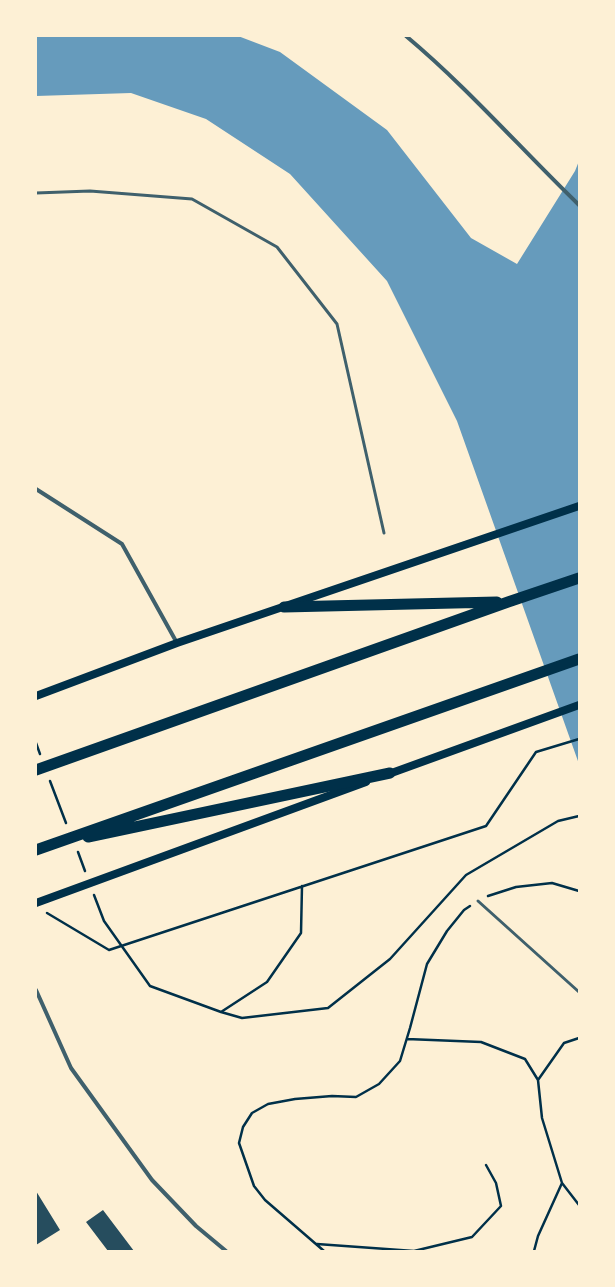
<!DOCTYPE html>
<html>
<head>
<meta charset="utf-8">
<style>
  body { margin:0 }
  #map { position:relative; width:615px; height:1287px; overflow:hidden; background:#fdf0d5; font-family:Merriweather,serif }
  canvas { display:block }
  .frame { position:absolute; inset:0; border:37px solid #fdf0d5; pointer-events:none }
</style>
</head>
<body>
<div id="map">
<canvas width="615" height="1287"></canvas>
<div class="frame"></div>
</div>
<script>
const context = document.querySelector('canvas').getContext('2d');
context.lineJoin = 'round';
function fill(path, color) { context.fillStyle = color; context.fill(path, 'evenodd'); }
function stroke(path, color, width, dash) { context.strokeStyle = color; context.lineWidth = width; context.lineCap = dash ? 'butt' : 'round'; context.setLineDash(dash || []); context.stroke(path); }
const water = new Path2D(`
  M 36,36 L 238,36 L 280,52 L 387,130 L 471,238 L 517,264 L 575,171 L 579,161 L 579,764 L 457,421 L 387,281 L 290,174 L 206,119 L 131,93 L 36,96 Z`);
const building = new Path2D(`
  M 36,1191 L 60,1230 L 36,1245 Z
  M 103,1210 L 134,1251 L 108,1251 L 86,1222 Z`);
const path = new Path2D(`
  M 36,743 L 40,754
  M 50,781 L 66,823
  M 78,852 L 85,871
  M 94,895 L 104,921 L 150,986 L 221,1012 L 242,1018 L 328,1008 L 390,959 L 466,875 L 558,821 L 579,816
  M 488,896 L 516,887 L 552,883 L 579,891
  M 47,913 L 109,950 L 486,826 L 536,752 L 579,739
  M 221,1012 L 267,982 L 301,933 L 302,886
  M 407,1039 L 481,1042 L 525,1059 L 538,1080 L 542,1118 L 562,1183 L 538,1236 L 534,1251
  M 538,1080 L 564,1043 L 579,1038
  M 562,1183 L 579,1205
  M 317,1244 L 414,1251
  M 324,1251 L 265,1200 L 254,1186 L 239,1143 L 243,1127 L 252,1113 L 268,1104 L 295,1099 L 332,1096 L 356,1097 L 379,1084 L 400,1061 L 410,1028 L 427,964 L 447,931 L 464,910 L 470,906
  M 414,1251 L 472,1237 L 501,1206 L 496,1183 L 486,1165`);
const service = new Path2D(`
  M 36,193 L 90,191 L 192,199 L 277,247 L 337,324 L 384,533
  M 478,901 L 579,992`);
const minor = new Path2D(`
  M 406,36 C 468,88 521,149 579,205
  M 36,489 L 122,544 L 177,643
  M 36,990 L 71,1068 L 152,1180 L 196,1226 L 226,1251`);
const secondary = new Path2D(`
  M 36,696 L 177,643 L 579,506
  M 386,775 L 579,705
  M 36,903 L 366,782`);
const trunk = new Path2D(`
  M 284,607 L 497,602
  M 36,770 L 508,602 L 579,578
  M 88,837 L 390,773
  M 36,850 L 579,659`);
fill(water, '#669bbc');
fill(building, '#264d5e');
stroke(path, '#003049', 2.5);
stroke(service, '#3f606c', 3);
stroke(minor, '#3f606c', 4);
stroke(secondary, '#003049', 8);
stroke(trunk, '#003049', 11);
</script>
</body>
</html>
